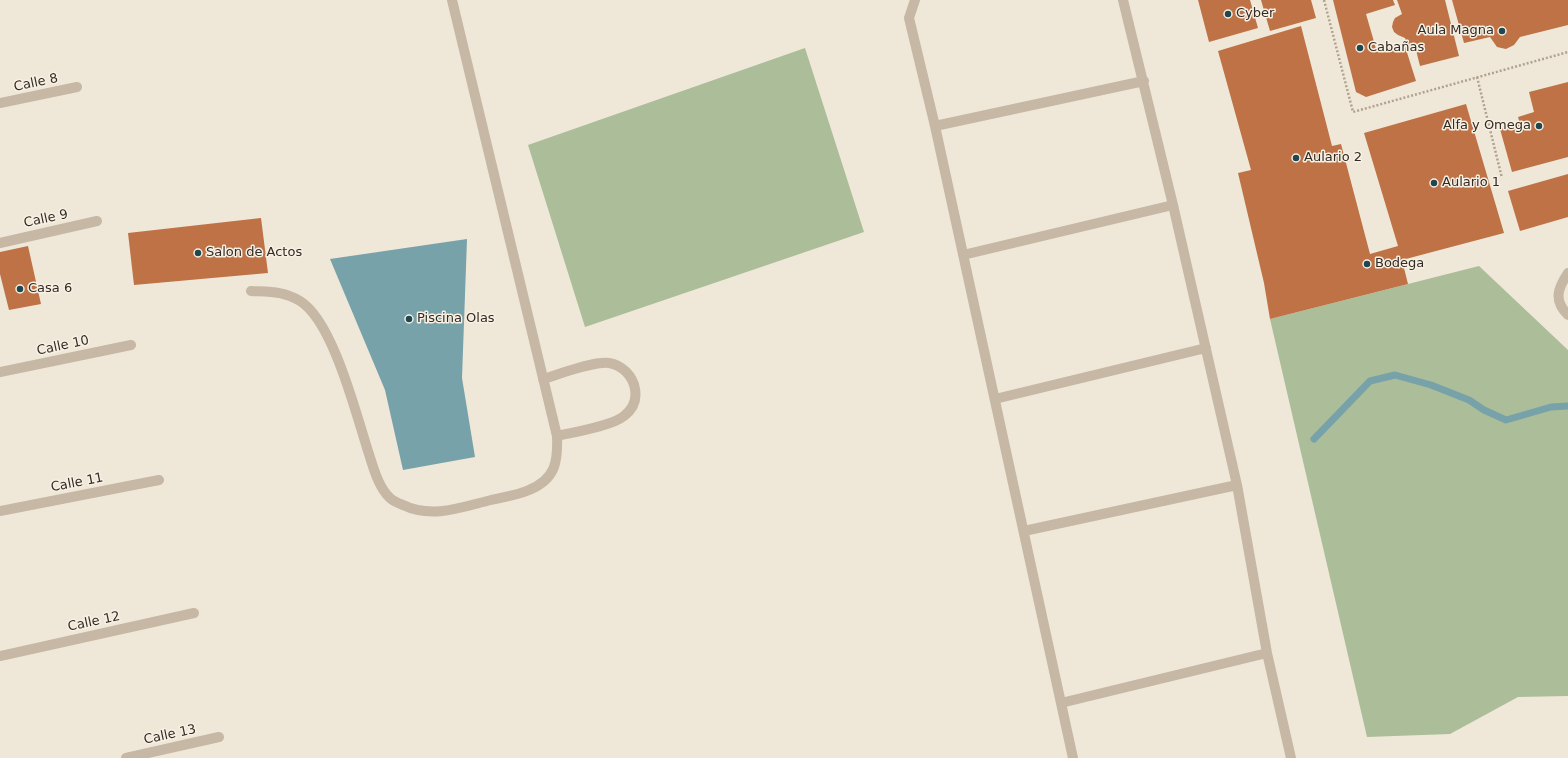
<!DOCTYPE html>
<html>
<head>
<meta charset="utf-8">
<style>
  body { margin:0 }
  canvas { display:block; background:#efe7d7 }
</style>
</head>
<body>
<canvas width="1568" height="758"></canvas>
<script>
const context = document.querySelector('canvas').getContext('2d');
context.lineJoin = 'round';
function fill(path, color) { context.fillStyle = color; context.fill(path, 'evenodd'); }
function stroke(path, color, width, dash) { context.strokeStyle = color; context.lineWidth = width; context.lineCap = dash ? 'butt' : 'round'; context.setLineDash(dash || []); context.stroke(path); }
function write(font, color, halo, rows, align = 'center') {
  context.font = font + ' "DejaVu Sans",sans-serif'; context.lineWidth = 3; context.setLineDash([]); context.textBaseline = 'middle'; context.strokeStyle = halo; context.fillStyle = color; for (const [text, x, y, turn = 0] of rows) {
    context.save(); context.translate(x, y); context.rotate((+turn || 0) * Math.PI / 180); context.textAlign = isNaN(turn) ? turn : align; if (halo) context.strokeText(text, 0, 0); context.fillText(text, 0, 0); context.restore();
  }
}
const green = new Path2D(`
  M 805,48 L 864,232 L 585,327 L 528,145 Z
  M 1479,266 L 1568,350 L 1568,696 L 1518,697 L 1450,734 L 1367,737 L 1270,319 Z`);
const water = new Path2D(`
  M 467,239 L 462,378 L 475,457 L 403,470 L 385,390 L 330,259 Z`);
const stream = new Path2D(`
  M 1314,439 L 1370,381 L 1395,375 L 1431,385 L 1469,400 L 1484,410 L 1506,420 L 1551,407 L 1568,406`);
const building = new Path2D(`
  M 1198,0 L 1250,0 L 1258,28 L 1209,42 Z
  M 1261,0 L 1311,0 L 1316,18 L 1270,31 Z
  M 1333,0 L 1393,0 L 1395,5 L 1366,14 L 1377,52 L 1404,43 L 1416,81 L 1366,97 L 1356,92 Z
  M 1397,0 L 1445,0 L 1459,56 L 1420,66 L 1416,50 L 1409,52 L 1405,38 L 1398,35 L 1394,32 L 1392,27 L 1393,22 L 1395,18 L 1402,14 Z
  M 1452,0 L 1568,0 L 1568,25 L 1520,37 L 1514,45 L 1506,49 L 1497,47 L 1490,37 L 1464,43 Z
  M 1301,26 L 1332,146 L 1341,144 L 1370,254 L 1398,246 L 1364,133 L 1466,104 L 1504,233 L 1402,260 L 1408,284 L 1270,319 L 1264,283 L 1238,173 L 1251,170 L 1218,51 Z
  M 1568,82 L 1568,157 L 1512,172 L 1500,129 L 1520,124 L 1518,117 L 1534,112 L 1529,92 Z
  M 1568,174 L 1568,217 L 1520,231 L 1508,191 Z
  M 261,218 L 268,273 L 134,285 L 128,233 Z
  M 28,246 L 41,304 L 9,310 L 0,274 L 0,252 Z`);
const path = new Path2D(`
  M 1324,0 L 1353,112 L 1568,52
  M 1477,77 L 1502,178`);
const minor = new Path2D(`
  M 915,0 L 909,18 L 935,126 L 1073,758
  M 1123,0 L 1173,205 L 1237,485 L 1267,653 L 1291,758
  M 0,103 L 77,87
  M 935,126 L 1144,81
  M 0,243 L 97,221
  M 963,255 L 1173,205
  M 1568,273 C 1558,288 1553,300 1568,315
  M 251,291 C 270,292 283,291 300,301 C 333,321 356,414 368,451 C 373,466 378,487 390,498 C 393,501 398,503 403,505 C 432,519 462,507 491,500 C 504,497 518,495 529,490 C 556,479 558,461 557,436 L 452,0
  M 0,372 L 131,345
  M 543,379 C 560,374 593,361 609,363 C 622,365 633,376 635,389 C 637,400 633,409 624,416 C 612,426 574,432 557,436
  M 995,399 L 1206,348
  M 0,511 L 159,480
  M 1024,531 L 1237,485
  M 0,656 L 194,613
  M 1061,703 L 1267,653
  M 126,758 L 219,737`);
const markers = [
  [1228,14,4,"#1e4750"],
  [1502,31,4,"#1e4750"],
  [1360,48,4,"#1e4750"],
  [1539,126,4,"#1e4750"],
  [1296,158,4,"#1e4750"],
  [1434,183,4,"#1e4750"],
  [198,253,4,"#1e4750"],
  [1367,264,4,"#1e4750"],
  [20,289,4,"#1e4750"],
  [409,319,4,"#1e4750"]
];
const poiNames = [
  ["Cyber",1236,14],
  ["Aula Magna",1494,31,"right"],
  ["Cabañas",1368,48],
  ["Alfa y Omega",1531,126,"right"],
  ["Aulario 2",1304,158],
  ["Aulario 1",1442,183],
  ["Salon de Actos",206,253],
  ["Bodega",1375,264],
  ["Casa 6",28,289],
  ["Piscina Olas",417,319]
];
const streetNames = [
  ["Calle 8",36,83,-12],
  ["Calle 9",46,219,-12],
  ["Calle 10",63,346,-12],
  ["Calle 11",77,483,-11],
  ["Calle 12",94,622,-12],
  ["Calle 13",170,735,-12]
];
fill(green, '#acbd99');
fill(water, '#78a2aa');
stroke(stream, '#78a2aa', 7);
fill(building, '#bf7245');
stroke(path, '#b1a28f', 2.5, [2, 2]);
stroke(minor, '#c6b8a4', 10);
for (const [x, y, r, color] of markers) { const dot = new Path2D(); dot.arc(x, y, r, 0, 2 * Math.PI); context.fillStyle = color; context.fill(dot); stroke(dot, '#f7f0e3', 1.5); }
write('13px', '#322b25', '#f7f0e3', poiNames, 'left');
write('13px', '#322b25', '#f7f0e3', streetNames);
</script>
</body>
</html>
